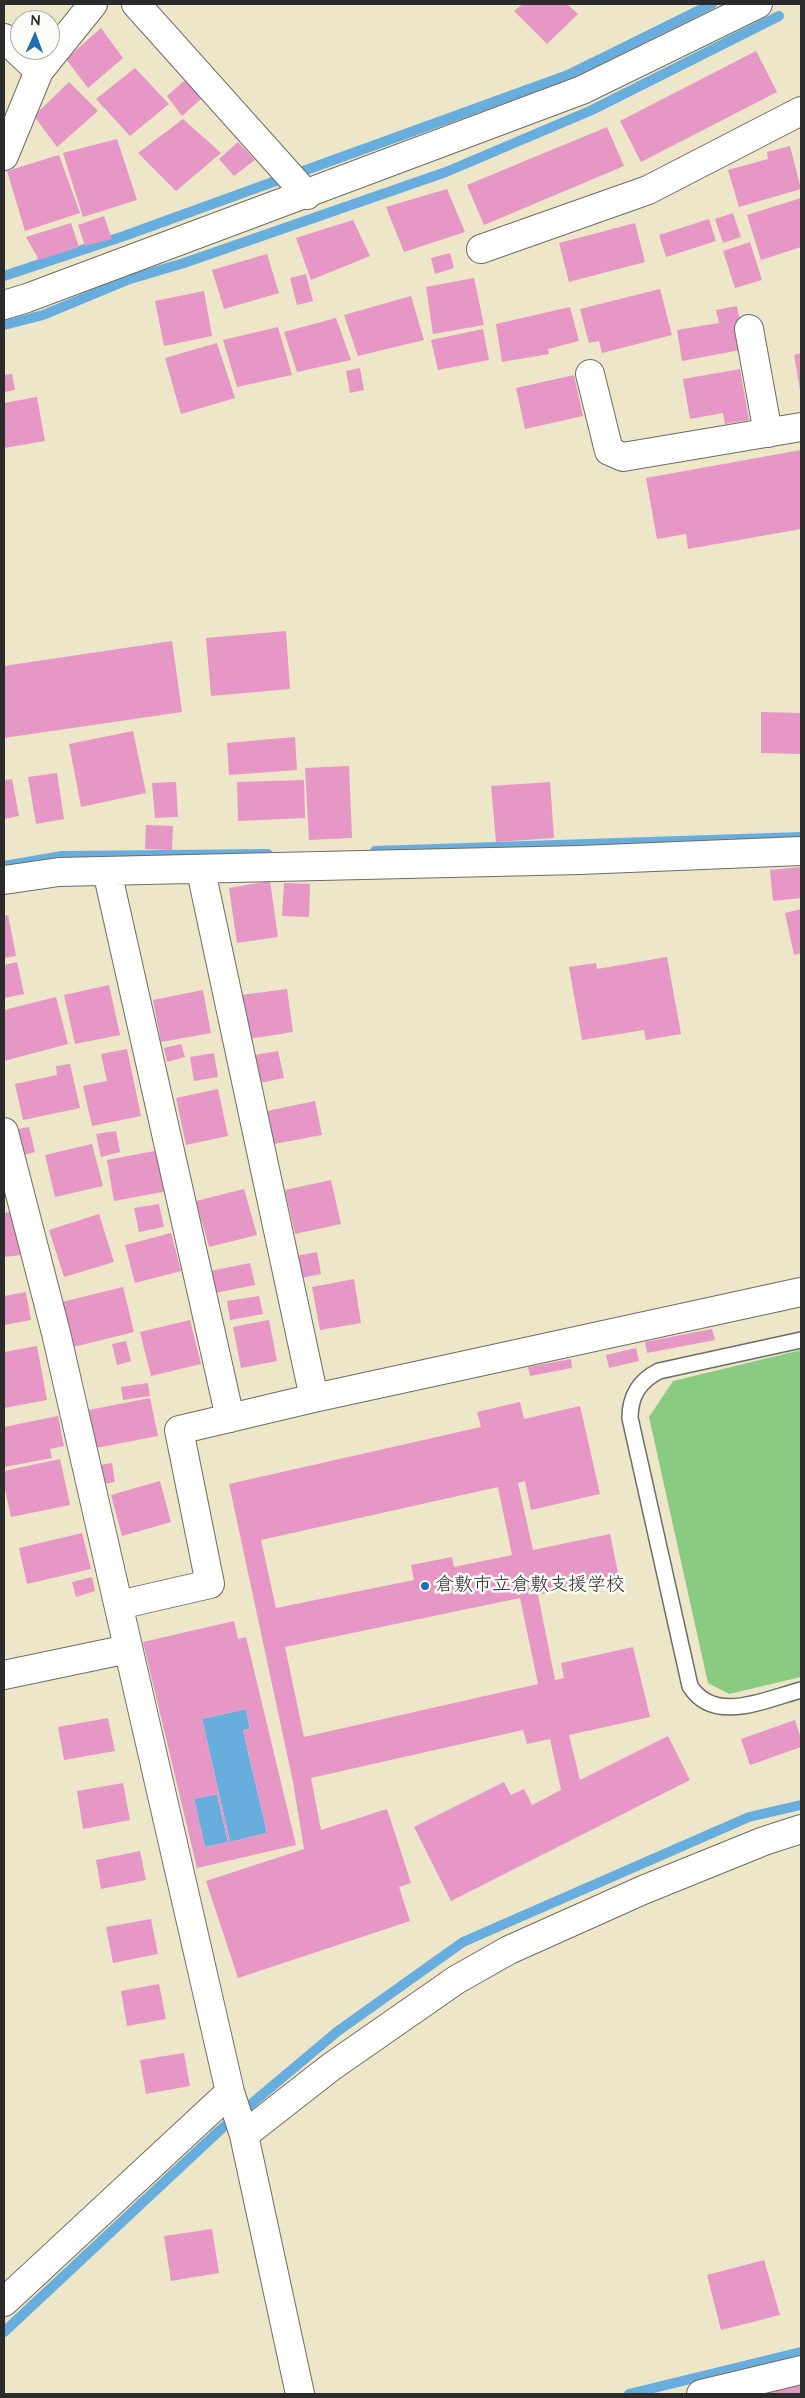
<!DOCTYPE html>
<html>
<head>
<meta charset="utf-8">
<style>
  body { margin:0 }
  #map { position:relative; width:805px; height:2398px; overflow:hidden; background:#ede6c9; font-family:"Architects Daughter",sans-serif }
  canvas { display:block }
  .frame { position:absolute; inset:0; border:5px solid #2b2b2b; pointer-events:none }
  .north { position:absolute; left:10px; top:10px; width:50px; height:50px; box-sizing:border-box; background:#fdfcf7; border:1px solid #a9a8a5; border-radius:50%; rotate:2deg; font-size:14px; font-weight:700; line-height:20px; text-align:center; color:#2b2b2b }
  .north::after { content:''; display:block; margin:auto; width:18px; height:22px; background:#1f6fb2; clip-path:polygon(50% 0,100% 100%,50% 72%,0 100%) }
</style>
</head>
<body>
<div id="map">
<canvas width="805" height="2398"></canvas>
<div class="frame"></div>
<div class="north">N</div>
</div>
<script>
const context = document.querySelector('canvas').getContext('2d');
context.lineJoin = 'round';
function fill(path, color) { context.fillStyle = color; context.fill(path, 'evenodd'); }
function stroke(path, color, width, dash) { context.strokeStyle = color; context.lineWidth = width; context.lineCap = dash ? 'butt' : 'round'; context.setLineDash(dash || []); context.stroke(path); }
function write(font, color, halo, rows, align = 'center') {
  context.font = font + ' "Architects Daughter","Klee One",sans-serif'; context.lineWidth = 5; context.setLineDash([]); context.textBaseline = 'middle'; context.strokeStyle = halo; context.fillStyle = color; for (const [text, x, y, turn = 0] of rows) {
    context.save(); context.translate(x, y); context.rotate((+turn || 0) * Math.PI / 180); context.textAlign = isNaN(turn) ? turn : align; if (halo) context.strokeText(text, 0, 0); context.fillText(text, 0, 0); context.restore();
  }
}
const green = new Path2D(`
  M 801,1350 L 801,1677 L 729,1694 L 708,1683 L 649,1417 L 673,1381 Z`);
const water = new Path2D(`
  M 246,1709 L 250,1729 L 243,1730 L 267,1833 L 230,1842 L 202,1719 Z
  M 217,1794 L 228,1842 L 205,1847 L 194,1799 Z`);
const stream = new Path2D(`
  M 4,276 L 124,236 L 568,75 L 712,4
  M 4,325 L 43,315 L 130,279 L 184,263 L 446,172 L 592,110 L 779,16
  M 375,851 L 801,837
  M 4,866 L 62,856 L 268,854
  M 4,2332 L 220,2130 L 338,2031 L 463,1942 L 749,1817 L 801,1805
  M 629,2394 L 801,2352`);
const building = new Path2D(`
  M 523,4 L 567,4 L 578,14 L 547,44 L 514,11 Z
  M 101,28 L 123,58 L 88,88 L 66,59 Z
  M 756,51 L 777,92 L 641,162 L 620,121 Z
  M 135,68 L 169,104 L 130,136 L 96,99 Z
  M 185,80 L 201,99 L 182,116 L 167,96 Z
  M 69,82 L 98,111 L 57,147 L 34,116 Z
  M 183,119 L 221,153 L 176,191 L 138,153 Z
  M 607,127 L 624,166 L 484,225 L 467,185 Z
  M 117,139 L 137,200 L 83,217 L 63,153 Z
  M 238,142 L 255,160 L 234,176 L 219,159 Z
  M 790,146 L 801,189 L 739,207 L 728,170 L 768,159 L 767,152 Z
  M 59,155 L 80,213 L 25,231 L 7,171 Z
  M 447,189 L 465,232 L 404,252 L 386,207 Z
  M 801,198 L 801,247 L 761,260 L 747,215 Z
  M 733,213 L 741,237 L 723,243 L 715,219 Z
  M 104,216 L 112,239 L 85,246 L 78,225 Z
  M 709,219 L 716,241 L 666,257 L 659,235 Z
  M 353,220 L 370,256 L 311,280 L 296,238 Z
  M 71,223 L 79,247 L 39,260 L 26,237 Z
  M 635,223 L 645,262 L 569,282 L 559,243 Z
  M 750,242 L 762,280 L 735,288 L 723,251 Z
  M 450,253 L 454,268 L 435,274 L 431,258 Z
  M 267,254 L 279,293 L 224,309 L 212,270 Z
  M 306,274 L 313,301 L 297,305 L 290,278 Z
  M 474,278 L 484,325 L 433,334 L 426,287 Z
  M 660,289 L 672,335 L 602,353 L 599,341 L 589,343 L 580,309 Z
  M 204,291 L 212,336 L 164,346 L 155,301 Z
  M 411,296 L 424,340 L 358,356 L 344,315 Z
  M 737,306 L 746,349 L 682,361 L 677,330 L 719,323 L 716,310 Z
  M 570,307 L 579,341 L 548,349 L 549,354 L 502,362 L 496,324 Z
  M 336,318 L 351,360 L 297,372 L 284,332 Z
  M 278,327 L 292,375 L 237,387 L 223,340 Z
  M 483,329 L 489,360 L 438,370 L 431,340 Z
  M 217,343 L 235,398 L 181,414 L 165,358 Z
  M 801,353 L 801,390 L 800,390 L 794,355 Z
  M 360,368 L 364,390 L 350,393 L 346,371 Z
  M 740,369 L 749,420 L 725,424 L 723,413 L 690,419 L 683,379 Z
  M 12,374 L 15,390 L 4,392 L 4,375 Z
  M 574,375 L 583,416 L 525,429 L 516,388 Z
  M 37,397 L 45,441 L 4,448 L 4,403 Z
  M 801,450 L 801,529 L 688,549 L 686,534 L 657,539 L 646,478 Z
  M 286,631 L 290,689 L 211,696 L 206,638 Z
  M 172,641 L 182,712 L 4,738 L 4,666 Z
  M 761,712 L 801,713 L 801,754 L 761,753 Z
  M 133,731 L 146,793 L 81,807 L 69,744 Z
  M 295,737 L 297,770 L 229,775 L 227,743 Z
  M 349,766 L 352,838 L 309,840 L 305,768 Z
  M 57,773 L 64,819 L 36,824 L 28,777 Z
  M 12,779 L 19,816 L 4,819 L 4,780 Z
  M 304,780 L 305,818 L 238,821 L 237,782 Z
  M 176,782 L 178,817 L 155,818 L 152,783 Z
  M 550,782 L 554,838 L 496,842 L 491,786 Z
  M 146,825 L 173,826 L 172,850 L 145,849 Z
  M 801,867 L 801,898 L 773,901 L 770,870 Z
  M 270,881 L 278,937 L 237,943 L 229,888 Z
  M 284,883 L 310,884 L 309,917 L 282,916 Z
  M 801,909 L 801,953 L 794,955 L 785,913 Z
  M 8,915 L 16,956 L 4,958 L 4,916 Z
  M 667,957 L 681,1034 L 646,1040 L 644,1030 L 582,1040 L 569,967 L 596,963 L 597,969 Z
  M 17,962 L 24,994 L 4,998 L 4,965 Z
  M 109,985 L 120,1035 L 75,1044 L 64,995 Z
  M 287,989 L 293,1032 L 248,1039 L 241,995 Z
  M 203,990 L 211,1033 L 161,1042 L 153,1000 Z
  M 56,997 L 68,1044 L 4,1061 L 4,1010 Z
  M 181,1044 L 185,1057 L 167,1062 L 164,1048 Z
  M 127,1049 L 141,1116 L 92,1126 L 83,1086 L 107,1081 L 101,1054 Z
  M 278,1051 L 284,1078 L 255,1084 L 249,1056 Z
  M 214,1053 L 218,1077 L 194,1081 L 190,1057 Z
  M 70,1064 L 80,1108 L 23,1120 L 15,1084 L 57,1075 L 56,1066 Z
  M 218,1089 L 228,1136 L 186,1145 L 176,1098 Z
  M 315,1101 L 322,1135 L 274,1144 L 267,1111 Z
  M 29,1127 L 35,1152 L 20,1156 L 13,1130 Z
  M 116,1131 L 120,1152 L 101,1157 L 96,1134 Z
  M 92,1144 L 103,1186 L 55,1197 L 45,1155 Z
  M 160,1150 L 168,1191 L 114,1201 L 107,1160 Z
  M 331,1180 L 341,1224 L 295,1234 L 285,1190 Z
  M 244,1189 L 257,1235 L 209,1247 L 196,1201 Z
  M 159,1204 L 164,1227 L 139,1232 L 134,1208 Z
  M 15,1211 L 21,1255 L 4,1257 L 4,1213 Z
  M 99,1214 L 114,1262 L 64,1277 L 49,1230 Z
  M 171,1233 L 181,1271 L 135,1283 L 125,1245 Z
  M 317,1252 L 321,1274 L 301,1278 L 296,1256 Z
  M 250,1263 L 255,1285 L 215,1293 L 210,1271 Z
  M 354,1279 L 361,1323 L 320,1330 L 312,1287 Z
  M 123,1287 L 134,1332 L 69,1348 L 58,1303 Z
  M 26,1292 L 31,1320 L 4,1325 L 4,1296 Z
  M 259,1296 L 263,1314 L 230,1320 L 227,1301 Z
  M 190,1320 L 201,1364 L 151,1376 L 140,1332 Z
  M 269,1320 L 277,1361 L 241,1368 L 233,1327 Z
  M 712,1329 L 715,1340 L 647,1353 L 645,1342 Z
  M 126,1341 L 131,1361 L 117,1365 L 112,1344 Z
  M 37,1346 L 47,1400 L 4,1408 L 4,1352 Z
  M 636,1348 L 639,1361 L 609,1368 L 606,1355 Z
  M 571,1359 L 572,1368 L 530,1376 L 528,1367 Z
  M 148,1383 L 150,1396 L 123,1400 L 121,1387 Z
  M 150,1398 L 158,1436 L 96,1448 L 89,1410 Z
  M 520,1402 L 524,1419 L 580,1406 L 600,1494 L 531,1510 L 525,1481 L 518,1483 L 533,1550 L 610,1534 L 619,1578 L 538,1595 L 555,1680 L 564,1678 L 561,1663 L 633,1647 L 650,1717 L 569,1735 L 580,1780 L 668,1736 L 690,1780 L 451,1901 L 414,1827 L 504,1782 L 511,1795 L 524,1789 L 532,1805 L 561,1790 L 550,1739 L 527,1744 L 523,1730 L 311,1778 L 321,1830 L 387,1809 L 411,1883 L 399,1887 L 410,1921 L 238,1978 L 206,1881 L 304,1849 L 293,1782 L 229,1484 L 481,1427 L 477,1412 ZM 498,1487 L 512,1555 L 454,1567 L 452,1557 L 411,1565 L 414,1580 L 276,1608 L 261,1540 ZM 520,1598 L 538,1684 L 304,1737 L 285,1647 Z
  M 58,1416 L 64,1446 L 50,1449 L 52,1458 L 4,1467 L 4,1427 Z
  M 60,1459 L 70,1505 L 11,1517 L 4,1485 L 4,1471 Z
  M 112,1463 L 115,1482 L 97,1485 L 94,1466 Z
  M 160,1481 L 171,1522 L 122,1536 L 111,1495 Z
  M 82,1533 L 91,1569 L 27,1584 L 19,1548 Z
  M 92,1577 L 95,1591 L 76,1597 L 72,1582 Z
  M 234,1621 L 238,1639 L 246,1637 L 296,1845 L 197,1868 L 143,1642 ZM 246,1709 L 250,1729 L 243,1730 L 267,1833 L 230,1842 L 202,1719 ZM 217,1794 L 228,1842 L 205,1847 L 194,1799 Z
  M 108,1718 L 115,1751 L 64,1760 L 58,1727 Z
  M 795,1720 L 801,1739 L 801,1747 L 750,1765 L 741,1739 Z
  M 123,1783 L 130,1820 L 83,1829 L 77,1791 Z
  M 140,1851 L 146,1880 L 101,1889 L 96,1860 Z
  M 151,1919 L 158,1954 L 113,1963 L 106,1927 Z
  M 159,1984 L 166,2019 L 127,2026 L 121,1991 Z
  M 184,2053 L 190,2086 L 146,2094 L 140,2060 Z
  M 212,2229 L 219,2273 L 171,2281 L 164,2236 Z
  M 764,2260 L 780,2315 L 721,2330 L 707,2275 Z
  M 801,2381 L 801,2394 L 765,2394 L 764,2390 Z`);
const service = new Path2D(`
  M 801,1340 L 659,1371 C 639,1381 630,1396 630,1418 L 690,1686 C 714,1725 766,1699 801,1690`);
const minor = new Path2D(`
  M 136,4 L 307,195
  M 4,38 L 39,71
  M 4,156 L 39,71 L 93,4
  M 481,249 L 648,190 L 801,111
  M 4,305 L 27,298 L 582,90 L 758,4
  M 749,329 L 768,433
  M 590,374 L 609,451 L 623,457 L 801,427
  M 107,871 L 230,1418
  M 201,871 L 314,1398
  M 4,880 L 59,872 L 580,860 L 801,851
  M 4,1132 L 56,1333 L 230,2092 L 244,2135 L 300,2394
  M 119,1605 L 210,1584 L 179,1430 L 314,1398 L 801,1292
  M 4,1675 L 128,1649
  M 244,2135 L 331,2067 L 456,1980 L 509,1950 L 643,1890 L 764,1841 L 801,1829
  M 4,2302 L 230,2092
  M 701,2394 L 801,2370`);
const markers = [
  [425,1586,5,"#1f6fb2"]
];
const poiNames = [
  ["倉敷市立倉敷支援学校",435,1586]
];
fill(green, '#8acb83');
fill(water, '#67aede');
stroke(stream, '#67aede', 10);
fill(building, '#e697c5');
stroke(service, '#6f6c62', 18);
stroke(minor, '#6f6c62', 30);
stroke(service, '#fff', 15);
stroke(minor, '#fff', 28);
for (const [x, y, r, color] of markers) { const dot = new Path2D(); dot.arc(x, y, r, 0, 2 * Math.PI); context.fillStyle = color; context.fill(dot); stroke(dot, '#fdfcf7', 2); }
write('19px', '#2b2b2b', '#fdfcf7', poiNames, 'left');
</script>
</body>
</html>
